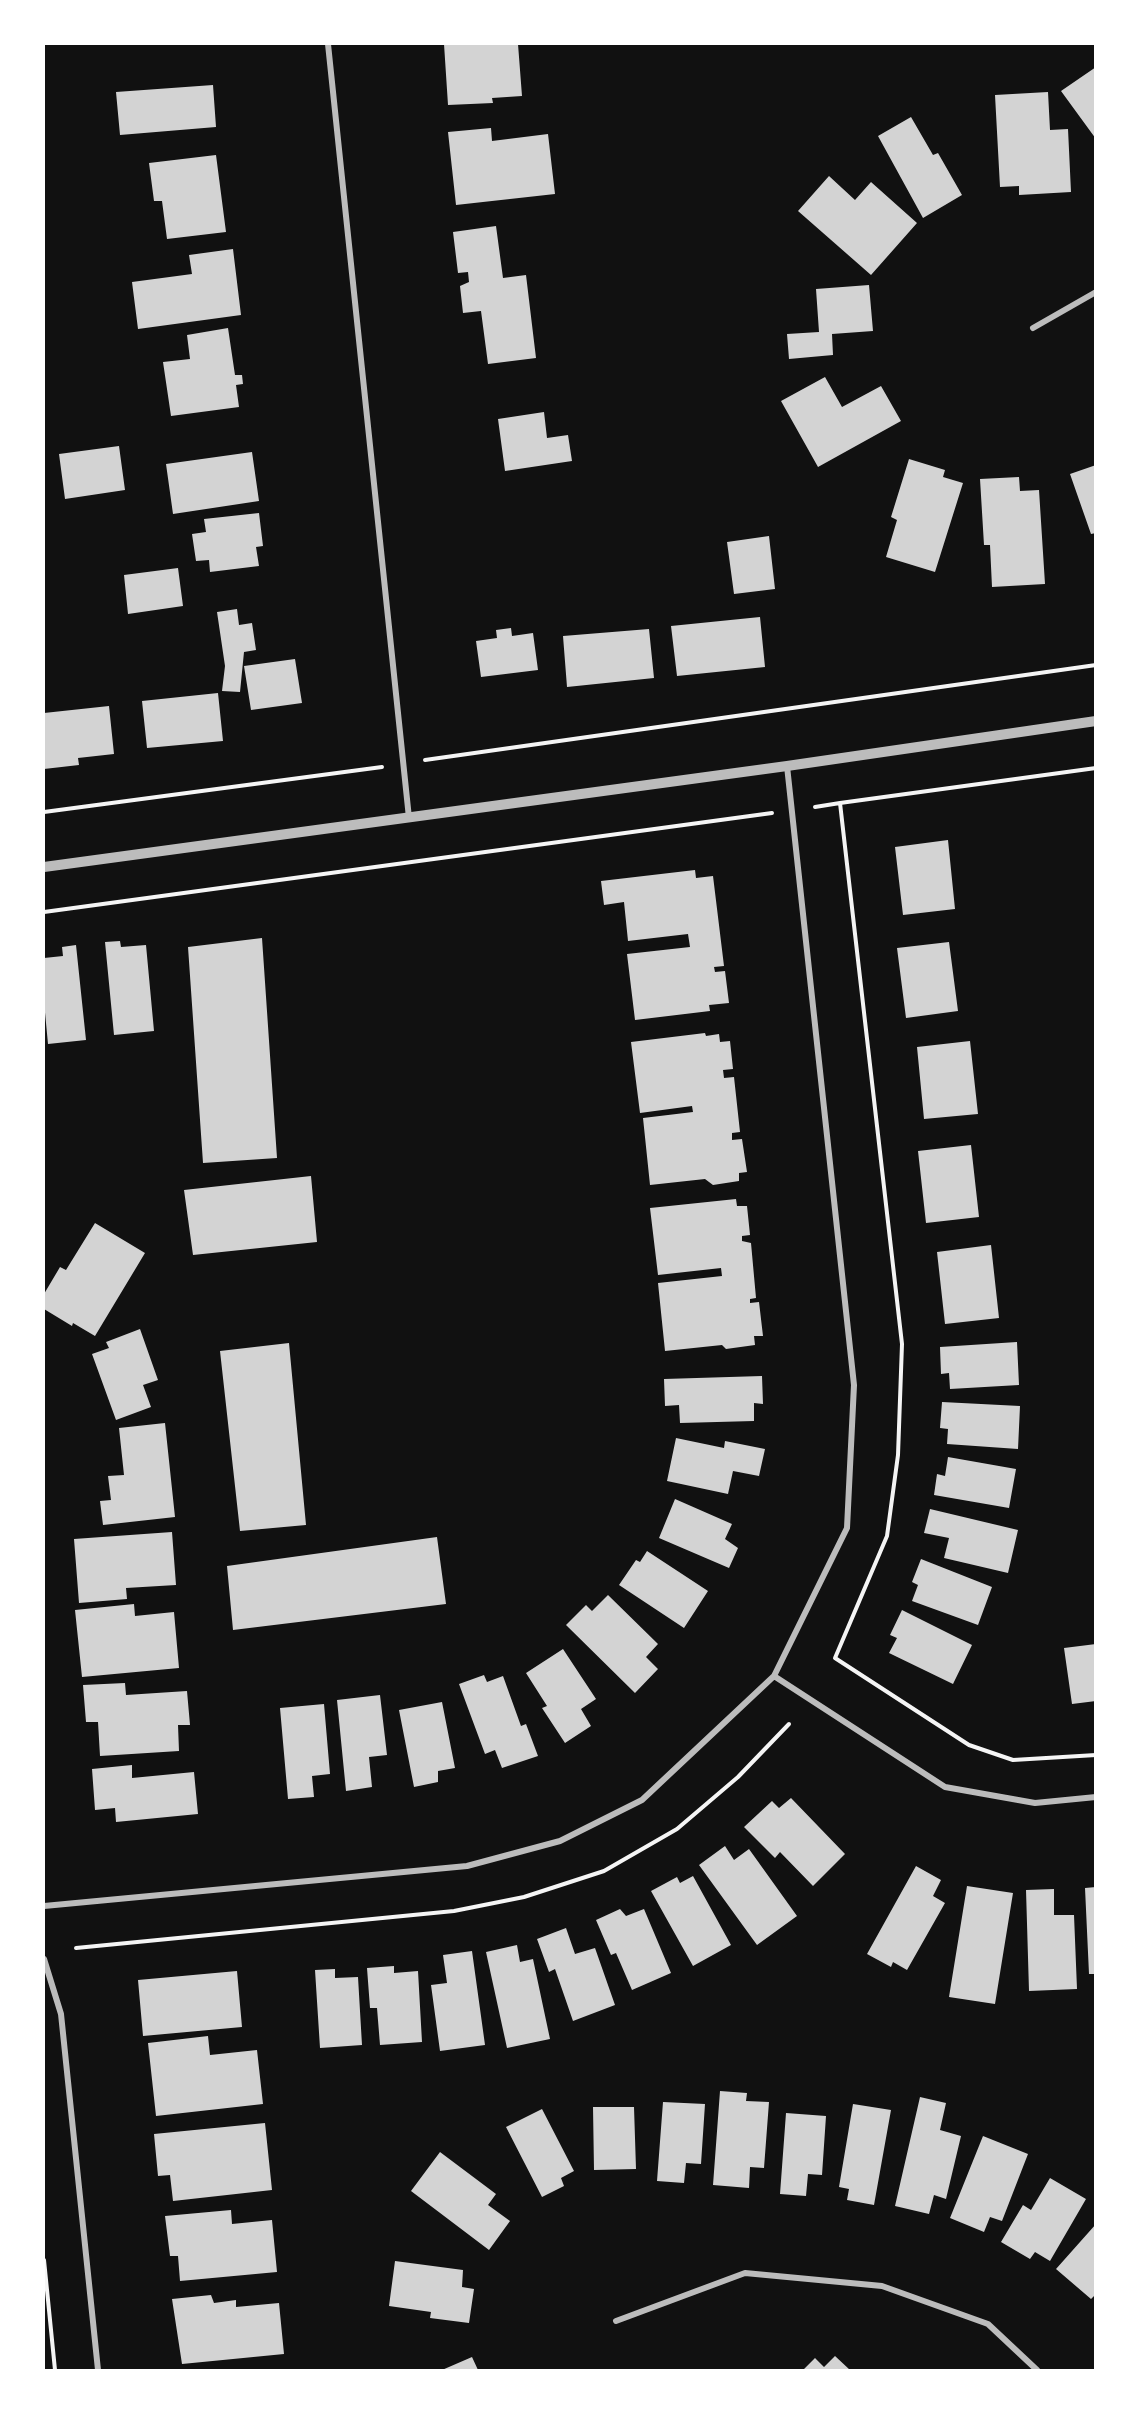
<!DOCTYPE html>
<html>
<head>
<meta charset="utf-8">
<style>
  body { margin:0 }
  #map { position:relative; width:1139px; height:2414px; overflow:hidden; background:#111; font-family:Figtree,sans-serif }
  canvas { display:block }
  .frame { position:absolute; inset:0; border:45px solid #fff; pointer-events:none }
</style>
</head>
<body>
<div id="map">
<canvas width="1139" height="2414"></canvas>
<div class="frame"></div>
</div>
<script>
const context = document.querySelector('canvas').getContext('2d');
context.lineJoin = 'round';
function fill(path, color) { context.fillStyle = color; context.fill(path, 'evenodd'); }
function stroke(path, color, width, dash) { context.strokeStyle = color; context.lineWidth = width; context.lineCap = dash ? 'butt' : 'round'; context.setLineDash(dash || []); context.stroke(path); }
const building = new Path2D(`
  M 444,44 L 518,44 L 522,96 L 492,98 L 493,103 L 448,105 Z
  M 1096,67 L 1096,139 L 1061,91 Z
  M 213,85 L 216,127 L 120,135 L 116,92 Z
  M 1048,92 L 1050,130 L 1068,129 L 1071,192 L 1019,195 L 1019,186 L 1000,187 L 995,95 Z
  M 911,117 L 933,155 L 938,153 L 962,195 L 923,218 L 878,136 Z
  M 491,128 L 492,141 L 548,134 L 555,194 L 456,205 L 448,132 Z
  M 216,155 L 226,232 L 167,239 L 162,201 L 154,201 L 149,163 Z
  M 829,176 L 855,200 L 871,182 L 917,223 L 871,275 L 798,211 Z
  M 496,226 L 503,278 L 526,275 L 536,358 L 488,364 L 481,311 L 463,313 L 460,286 L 469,282 L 468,272 L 458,273 L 453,232 Z
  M 233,249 L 241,315 L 138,329 L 132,282 L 192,274 L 189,255 Z
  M 869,285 L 873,331 L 832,334 L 833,355 L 789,359 L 787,334 L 819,332 L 816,289 Z
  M 228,328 L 235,375 L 242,375 L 243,384 L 236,385 L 239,407 L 171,416 L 163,362 L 190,359 L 187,335 Z
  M 825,377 L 842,407 L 881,386 L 901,421 L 818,467 L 781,401 Z
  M 544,412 L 547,438 L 568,435 L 572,461 L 505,471 L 498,419 Z
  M 119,446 L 125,490 L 65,499 L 59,454 Z
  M 252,452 L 259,501 L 173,514 L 166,464 Z
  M 909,459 L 945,470 L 943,477 L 963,483 L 935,572 L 886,557 L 897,520 L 891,517 Z
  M 1096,465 L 1096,533 L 1091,534 L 1070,474 Z
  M 1019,477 L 1020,491 L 1039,490 L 1045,584 L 992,587 L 990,545 L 984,545 L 980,479 Z
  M 259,513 L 263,546 L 256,547 L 259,566 L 210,572 L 209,560 L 196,561 L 192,534 L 206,532 L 204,519 Z
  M 769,536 L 775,589 L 734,594 L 727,542 Z
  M 178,568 L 183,606 L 128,614 L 124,575 Z
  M 237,609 L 239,625 L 252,623 L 256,650 L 244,652 L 240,692 L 222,691 L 225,666 L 217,612 Z
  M 760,617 L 765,667 L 677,676 L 671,626 Z
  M 511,628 L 512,636 L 533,633 L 538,670 L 481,677 L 476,641 L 497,638 L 496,630 Z
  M 649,629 L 654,678 L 567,687 L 563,636 Z
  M 295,659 L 302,703 L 251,710 L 244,666 Z
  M 218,693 L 223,741 L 147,748 L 142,701 Z
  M 109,706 L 114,754 L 78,758 L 79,765 L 44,769 L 44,713 Z
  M 948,840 L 955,909 L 903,915 L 895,847 Z
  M 695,870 L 696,878 L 713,876 L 724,966 L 714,967 L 715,972 L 725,971 L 729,1003 L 709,1005 L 710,1011 L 635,1020 L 627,954 L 690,947 L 688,934 L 628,941 L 624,902 L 604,905 L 601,881 Z
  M 262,938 L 277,1158 L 203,1163 L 188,947 Z
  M 120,941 L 121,947 L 146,945 L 154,1031 L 114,1035 L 105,942 Z
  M 949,942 L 958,1011 L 906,1018 L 897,948 Z
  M 76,945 L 86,1040 L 48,1044 L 44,1002 L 44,958 L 63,956 L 62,947 Z
  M 705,1033 L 706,1036 L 719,1034 L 720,1042 L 730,1041 L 733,1069 L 723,1070 L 724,1078 L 734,1077 L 740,1132 L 732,1133 L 732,1140 L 742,1139 L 747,1172 L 739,1173 L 739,1181 L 713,1185 L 705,1179 L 650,1185 L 643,1118 L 693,1112 L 692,1106 L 640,1113 L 631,1042 Z
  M 970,1041 L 978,1114 L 924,1119 L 917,1047 Z
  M 971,1145 L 979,1217 L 926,1223 L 918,1151 Z
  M 311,1176 L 317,1242 L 193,1255 L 184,1190 Z
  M 736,1199 L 737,1206 L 747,1206 L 750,1235 L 742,1236 L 742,1241 L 751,1243 L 756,1298 L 750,1299 L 750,1303 L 759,1302 L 763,1336 L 754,1336 L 755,1345 L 726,1349 L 722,1345 L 665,1351 L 658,1283 L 722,1276 L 721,1268 L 658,1275 L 650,1208 Z
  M 95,1223 L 145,1253 L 95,1336 L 73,1323 L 72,1326 L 44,1309 L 44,1294 L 60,1267 L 66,1270 Z
  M 991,1245 L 999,1318 L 945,1324 L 937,1252 Z
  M 140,1329 L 158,1380 L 143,1385 L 151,1407 L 116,1420 L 92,1354 L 109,1348 L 106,1342 Z
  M 1017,1342 L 1019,1385 L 950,1389 L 949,1373 L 941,1374 L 940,1347 Z
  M 289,1343 L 306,1525 L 240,1531 L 220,1351 Z
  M 762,1376 L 763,1404 L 754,1403 L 754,1421 L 680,1423 L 679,1405 L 665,1406 L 664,1379 Z
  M 942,1402 L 1020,1406 L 1018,1449 L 947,1444 L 948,1429 L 940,1428 Z
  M 165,1423 L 175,1517 L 103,1525 L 100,1501 L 111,1500 L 108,1476 L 124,1475 L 119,1428 Z
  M 676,1438 L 724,1448 L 725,1441 L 765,1449 L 759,1476 L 733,1471 L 728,1494 L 667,1481 Z
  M 948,1457 L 1016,1469 L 1009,1508 L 934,1495 L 937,1474 L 945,1476 Z
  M 675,1499 L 732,1524 L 725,1539 L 738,1548 L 729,1568 L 659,1538 Z
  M 930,1509 L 1018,1530 L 1008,1573 L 944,1558 L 949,1538 L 924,1533 Z
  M 172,1532 L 176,1585 L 126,1588 L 127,1599 L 79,1603 L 74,1539 Z
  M 437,1537 L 446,1604 L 233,1630 L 227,1566 Z
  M 647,1551 L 708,1591 L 684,1628 L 619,1585 L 636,1560 L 640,1562 Z
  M 921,1559 L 992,1587 L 978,1625 L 912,1601 L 918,1585 L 912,1582 Z
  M 608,1595 L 658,1644 L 646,1657 L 658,1669 L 635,1693 L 566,1625 L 586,1605 L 592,1611 Z
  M 134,1604 L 135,1616 L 174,1612 L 179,1668 L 82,1677 L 75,1610 Z
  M 902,1610 L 972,1645 L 953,1684 L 889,1653 L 897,1638 L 890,1635 Z
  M 1096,1644 L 1096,1701 L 1072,1704 L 1064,1648 Z
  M 563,1649 L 596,1699 L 581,1709 L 591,1726 L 565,1743 L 542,1708 L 547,1706 L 526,1673 Z
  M 484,1675 L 487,1682 L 503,1676 L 521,1726 L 526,1724 L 538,1756 L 502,1768 L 495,1750 L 485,1754 L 459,1684 Z
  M 125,1683 L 126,1695 L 187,1691 L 190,1725 L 178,1725 L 179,1751 L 100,1756 L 98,1722 L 86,1722 L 83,1685 Z
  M 380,1695 L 387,1755 L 369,1757 L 372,1787 L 346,1791 L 337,1700 Z
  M 442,1702 L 455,1768 L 438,1771 L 438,1782 L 414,1787 L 399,1710 Z
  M 324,1704 L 330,1774 L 312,1776 L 314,1797 L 288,1799 L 280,1708 Z
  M 132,1765 L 132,1778 L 194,1772 L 198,1814 L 116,1822 L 115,1808 L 95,1810 L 92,1769 Z
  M 791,1798 L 845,1854 L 813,1886 L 780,1852 L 775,1858 L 744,1827 L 772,1801 L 779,1808 Z
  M 725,1846 L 734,1860 L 749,1849 L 797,1916 L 757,1945 L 699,1865 Z
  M 916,1866 L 941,1880 L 933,1896 L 945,1903 L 907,1970 L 893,1962 L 891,1967 L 867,1954 Z
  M 693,1876 L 731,1945 L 693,1966 L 651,1891 L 677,1877 L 680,1883 Z
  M 967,1886 L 1013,1893 L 995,2004 L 949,1997 Z
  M 1096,1887 L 1096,1974 L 1089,1974 L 1085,1888 Z
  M 1054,1889 L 1054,1915 L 1074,1915 L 1077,1989 L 1029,1991 L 1026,1890 Z
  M 620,1909 L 626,1916 L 644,1909 L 671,1973 L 632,1990 L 616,1953 L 611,1955 L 596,1920 Z
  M 566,1928 L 575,1954 L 595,1948 L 615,2005 L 573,2021 L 555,1969 L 549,1972 L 537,1939 Z
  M 517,1945 L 520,1962 L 533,1959 L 550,2039 L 507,2048 L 486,1952 Z
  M 472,1951 L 485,2045 L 440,2051 L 431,1985 L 447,1983 L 443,1955 Z
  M 394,1966 L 394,1973 L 418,1971 L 422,2042 L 380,2045 L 377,2008 L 370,2008 L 367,1968 Z
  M 335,1969 L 335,1978 L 358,1977 L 362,2045 L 320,2048 L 315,1970 Z
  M 237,1971 L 242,2027 L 143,2036 L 138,1980 Z
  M 208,2036 L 210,2055 L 257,2050 L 263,2104 L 156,2116 L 148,2043 Z
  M 720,2091 L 747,2093 L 746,2101 L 769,2102 L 764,2168 L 750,2167 L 749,2188 L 713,2185 Z
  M 920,2097 L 946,2103 L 940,2130 L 961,2136 L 946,2199 L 934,2195 L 929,2214 L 895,2206 Z
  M 663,2102 L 705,2104 L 701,2164 L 686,2163 L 684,2183 L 657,2181 Z
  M 853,2104 L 891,2110 L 874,2205 L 847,2200 L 849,2189 L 839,2187 Z
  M 593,2107 L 634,2107 L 636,2169 L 594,2170 Z
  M 542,2109 L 574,2171 L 561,2178 L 564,2186 L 542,2197 L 506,2127 Z
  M 786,2113 L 826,2116 L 822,2175 L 808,2174 L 806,2196 L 780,2194 Z
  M 265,2123 L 272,2190 L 173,2201 L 170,2175 L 158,2176 L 154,2134 Z
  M 983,2136 L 1028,2154 L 1002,2221 L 990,2217 L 984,2232 L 950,2218 Z
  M 440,2152 L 496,2194 L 488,2205 L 510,2221 L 489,2250 L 411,2191 Z
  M 1050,2178 L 1086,2199 L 1050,2261 L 1035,2252 L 1030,2259 L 1001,2242 L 1023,2205 L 1031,2210 Z
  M 231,2210 L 232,2224 L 272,2220 L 277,2272 L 180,2281 L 178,2256 L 170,2256 L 165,2216 Z
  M 1096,2224 L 1096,2294 L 1091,2299 L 1056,2269 Z
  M 395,2261 L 463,2270 L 462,2287 L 474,2289 L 469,2323 L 430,2318 L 431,2312 L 389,2306 Z
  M 211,2295 L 214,2303 L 236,2300 L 236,2307 L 279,2303 L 284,2354 L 182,2364 L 172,2299 Z
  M 835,2356 L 850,2370 L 803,2370 L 815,2358 L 824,2367 Z
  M 472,2357 L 478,2370 L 442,2370 Z`);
const path = new Path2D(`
  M 425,760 L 1096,665
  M 1096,768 L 840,803 L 902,1344 L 898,1455 L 887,1536 L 835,1658 L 969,1745 L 1013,1760 L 1096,1755
  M 815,807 L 840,803
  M 44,812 L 382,767
  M 44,912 L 772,813
  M 76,1948 L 454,1911 L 524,1897 L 604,1871 L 677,1829 L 738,1777 L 789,1724
  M 44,2260 L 55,2370`);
const minor = new Path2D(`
  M 328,44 L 409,818
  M 1033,328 L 1096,292
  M 774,1676 L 945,1787 L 1035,1803 L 1096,1797
  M 44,1906 L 467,1866 L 560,1841 L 642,1800 L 774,1676 L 847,1528 L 854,1385 L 787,766
  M 44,1959 L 61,2014 L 98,2370
  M 616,2321 L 745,2273 L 882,2286 L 988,2324 L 1037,2370`);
const tertiary = new Path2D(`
  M 44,867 L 787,766 L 1096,721`);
fill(building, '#d3d3d3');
stroke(path, '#f5f5f5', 4);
stroke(minor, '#bcbcbc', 6);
stroke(tertiary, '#bcbcbc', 10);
</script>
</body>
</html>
